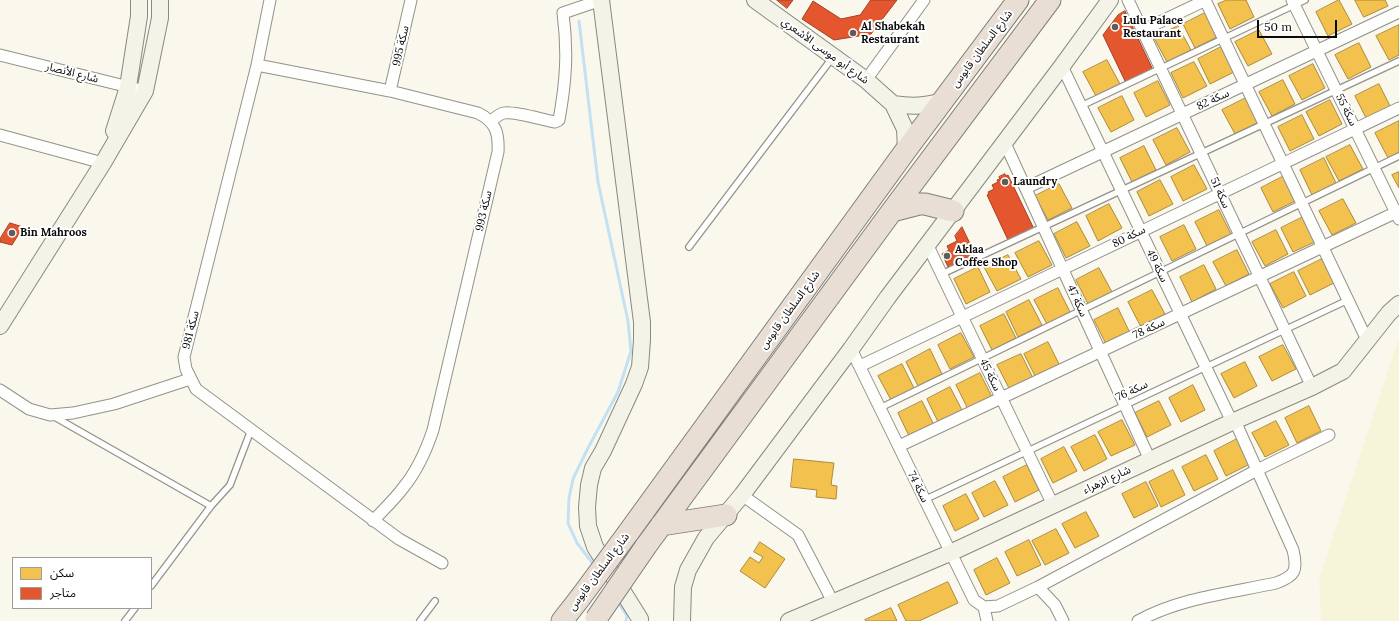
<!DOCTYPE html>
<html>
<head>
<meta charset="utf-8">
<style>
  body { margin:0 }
  #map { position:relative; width:1399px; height:621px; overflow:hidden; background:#faf8ed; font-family:Lora,"Noto Sans Arabic",serif }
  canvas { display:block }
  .legend { position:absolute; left:12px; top:557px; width:140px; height:52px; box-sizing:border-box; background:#fff; border:1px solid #9d9d9d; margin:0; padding:5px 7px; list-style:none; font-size:12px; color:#0a0a0a }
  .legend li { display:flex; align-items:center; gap:8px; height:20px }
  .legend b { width:20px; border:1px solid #9d9d9d }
  .scale { position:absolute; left:1257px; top:20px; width:80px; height:18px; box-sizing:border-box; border:2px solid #0a0a0a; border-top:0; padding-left:5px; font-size:12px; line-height:14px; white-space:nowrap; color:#0a0a0a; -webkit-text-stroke:3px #fff; paint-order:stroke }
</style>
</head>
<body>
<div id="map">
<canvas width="1399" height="621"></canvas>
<ul class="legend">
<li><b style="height:11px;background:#f2c14e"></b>سكن</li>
<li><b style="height:11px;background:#e4572e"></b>متاجر</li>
</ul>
<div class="scale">50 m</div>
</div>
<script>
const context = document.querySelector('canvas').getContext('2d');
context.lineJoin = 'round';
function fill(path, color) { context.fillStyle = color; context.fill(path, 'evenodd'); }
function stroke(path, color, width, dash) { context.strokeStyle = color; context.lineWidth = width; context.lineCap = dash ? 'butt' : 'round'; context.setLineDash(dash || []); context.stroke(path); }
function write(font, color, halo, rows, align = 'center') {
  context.font = font + ' Lora,"Noto Sans Arabic",serif'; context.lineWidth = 4; context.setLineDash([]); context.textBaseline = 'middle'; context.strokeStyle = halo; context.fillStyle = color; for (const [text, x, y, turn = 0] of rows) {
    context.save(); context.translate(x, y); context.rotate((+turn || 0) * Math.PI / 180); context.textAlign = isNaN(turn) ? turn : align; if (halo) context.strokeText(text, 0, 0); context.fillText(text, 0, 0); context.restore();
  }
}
const farmland = new Path2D(`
  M 1399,337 L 1399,621 L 1321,621 L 1319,578 Z`);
const homes = new Path2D(`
  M 1227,0 L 1246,0 L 1254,17 L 1230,29 L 1218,4 Z
  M 1339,0 L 1352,24 L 1328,36 L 1316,12 Z
  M 1355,0 L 1385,0 L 1388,6 L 1364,17 Z
  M 1207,12 L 1219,36 L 1195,48 L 1183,24 Z
  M 1399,25 L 1399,55 L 1389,60 L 1376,36 Z
  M 1178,26 L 1191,50 L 1167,62 L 1154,38 Z
  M 1259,30 L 1272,54 L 1248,66 L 1235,42 Z
  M 1359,43 L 1371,67 L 1348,79 L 1335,55 Z
  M 1221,47 L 1234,72 L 1210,84 L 1198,59 Z
  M 1107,60 L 1120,84 L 1096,96 L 1083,72 Z
  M 1194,62 L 1207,86 L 1183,98 L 1171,73 Z
  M 1313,64 L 1325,88 L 1302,100 L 1289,76 Z
  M 1283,80 L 1295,104 L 1272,116 L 1259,92 Z
  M 1158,81 L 1170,105 L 1146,117 L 1134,93 Z
  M 1379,84 L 1391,108 L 1367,120 L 1355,96 Z
  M 1122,96 L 1134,120 L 1111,132 L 1098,108 Z
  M 1246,98 L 1259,122 L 1235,134 L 1222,110 Z
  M 1330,100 L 1342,124 L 1319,136 L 1306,112 Z
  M 1302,115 L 1314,139 L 1290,151 L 1278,127 Z
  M 1399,121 L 1399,152 L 1388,158 L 1375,133 Z
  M 1177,128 L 1190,152 L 1166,165 L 1153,140 Z
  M 1350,145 L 1363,169 L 1339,181 L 1326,157 Z
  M 1144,146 L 1156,170 L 1132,182 L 1120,158 Z
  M 1324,158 L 1336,183 L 1312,195 L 1300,170 Z
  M 1194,165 L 1207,189 L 1183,201 L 1171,177 Z
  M 1399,172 L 1399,188 L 1392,175 Z
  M 1284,176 L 1297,200 L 1273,212 L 1261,188 Z
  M 1160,180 L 1173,204 L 1149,216 L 1137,192 Z
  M 1059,184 L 1072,208 L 1048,220 L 1035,196 Z
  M 1343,199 L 1356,223 L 1332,235 L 1319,211 Z
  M 1109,204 L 1122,228 L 1098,241 L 1086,216 Z
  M 1219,210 L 1231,234 L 1207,246 L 1195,222 Z
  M 1305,216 L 1317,241 L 1293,252 L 1281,228 Z
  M 1077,222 L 1090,246 L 1066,258 L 1054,234 Z
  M 1184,225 L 1196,249 L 1172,261 L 1160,237 Z
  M 1276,230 L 1288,254 L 1265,266 L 1252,242 Z
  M 1039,241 L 1052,265 L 1028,277 L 1015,253 Z
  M 1237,250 L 1249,274 L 1226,286 L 1213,262 Z
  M 1008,255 L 1021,279 L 997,291 L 984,267 Z
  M 1322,259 L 1334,283 L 1310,295 L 1298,271 Z
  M 1204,265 L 1216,289 L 1192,302 L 1180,277 Z
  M 978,267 L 990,292 L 966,304 L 954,279 Z
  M 1099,268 L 1112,292 L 1088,304 L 1076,280 Z
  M 1294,272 L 1306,296 L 1283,308 L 1270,284 Z
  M 1058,288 L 1070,312 L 1047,324 L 1034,300 Z
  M 1152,290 L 1165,314 L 1141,327 L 1128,302 Z
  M 1029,300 L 1042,325 L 1018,337 L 1006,312 Z
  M 1118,308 L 1130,333 L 1106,344 L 1094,320 Z
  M 1004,314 L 1016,338 L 992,350 L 980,326 Z
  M 961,333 L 974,357 L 950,369 L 938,345 Z
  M 1048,342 L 1060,366 L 1036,378 L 1024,354 Z
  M 1283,345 L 1296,369 L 1272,381 L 1259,357 Z
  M 930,349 L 942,374 L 918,386 L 906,362 Z
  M 1021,354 L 1033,378 L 1010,390 L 997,365 Z
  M 1245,362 L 1257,386 L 1234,398 L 1221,374 Z
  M 902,364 L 914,388 L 891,400 L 878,376 Z
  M 980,373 L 992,397 L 968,409 L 956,385 Z
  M 1193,385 L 1205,410 L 1181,422 L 1169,398 Z
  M 950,387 L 963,412 L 939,424 L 927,399 Z
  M 922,401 L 934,425 L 910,438 L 898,413 Z
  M 1159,401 L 1171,425 L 1147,437 L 1135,413 Z
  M 1309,406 L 1321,431 L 1297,443 L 1285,418 Z
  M 1122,420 L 1135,445 L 1111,456 L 1098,432 Z
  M 1276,421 L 1289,445 L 1265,457 L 1252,433 Z
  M 1095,435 L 1107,459 L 1084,471 L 1071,447 Z
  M 1237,439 L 1250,464 L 1226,476 L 1214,451 Z
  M 1064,447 L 1077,471 L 1053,483 L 1041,459 Z
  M 1206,455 L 1218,479 L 1194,491 L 1182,467 Z
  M 794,459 L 834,463 L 831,485 L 837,486 L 836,499 L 816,497 L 817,490 L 791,487 Z
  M 1027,465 L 1039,490 L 1015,502 L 1003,477 Z
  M 1173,470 L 1185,495 L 1161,507 L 1149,482 Z
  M 995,481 L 1008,505 L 984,517 L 972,493 Z
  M 1146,482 L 1158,506 L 1134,518 L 1122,494 Z
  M 966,494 L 979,519 L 955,531 L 943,506 Z
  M 1086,512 L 1099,536 L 1075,548 L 1062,524 Z
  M 1056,529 L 1069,553 L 1045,565 L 1032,541 Z
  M 1029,540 L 1041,565 L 1017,576 L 1005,552 Z
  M 760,542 L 785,559 L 765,588 L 740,571 L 750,557 L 759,563 L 763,557 L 754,552 Z
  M 997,558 L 1010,583 L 986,595 L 974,570 Z
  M 948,582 L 958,603 L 919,621 L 906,621 L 898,605 Z
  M 891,608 L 897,621 L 866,621 L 865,620 Z`);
const shops = new Path2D(`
  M 777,0 L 793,0 L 787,8 Z
  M 871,0 L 897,0 L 871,34 L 834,40 L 802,19 L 813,1 L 841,19 L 860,15 Z
  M 1125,11 L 1153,70 L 1126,83 L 1103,35 L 1118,15 Z
  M 1005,174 L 1006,176 L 1008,175 L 1034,229 L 1008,240 L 987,195 L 989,194 L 988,192 L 994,189 L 992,185 L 998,182 L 997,180 L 1000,179 L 999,177 Z
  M 10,223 L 23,227 L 12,245 L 0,242 L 0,239 Z
  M 962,227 L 976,256 L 949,269 L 942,254 L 949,250 L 947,246 L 957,241 L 955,236 Z`);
const stream = new Path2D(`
  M 579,21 L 598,182 L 628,321 L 631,351 L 618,392 L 588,448 L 573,479 L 569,498 L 568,523 L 577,543 L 594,565
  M 618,602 L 627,616 L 626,621`);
const lane = new Path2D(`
  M 1081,106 L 1305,0
  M 689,247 L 833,57
  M 942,274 L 1399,61
  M 880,408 L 1399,156
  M 53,416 L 211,506 L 151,586
  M 924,500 L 1348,300
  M 211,506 L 230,485 L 251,430
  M 125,621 L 135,608
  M 420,621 L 435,601`);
const street = new Path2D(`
  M 270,0 L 257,65 L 184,357 L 186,369 L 196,389 L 399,539 L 442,563
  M 1128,0 L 1312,387
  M 1205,0 L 1367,340
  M 1292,0 L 1399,219
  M 1143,30 L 1206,0
  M 0,55 L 145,91
  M 257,65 L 390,91 L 478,113 C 496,122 499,133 498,152 L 433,430 C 426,451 417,471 403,488 C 394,500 383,510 373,521
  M 1062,66 L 1232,422
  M 866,80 L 924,0
  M 390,91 L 411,0
  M 491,121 C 495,118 499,114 504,113 C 515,111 543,120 555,122 L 559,120 C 566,81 568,52 563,13 L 601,0
  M 0,135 L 103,163
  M 1004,141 L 1150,460
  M 1026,188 L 1399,12
  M 927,244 L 1053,505
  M 851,349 L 974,600 L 984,607 L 987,621
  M 860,366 L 1399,108
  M 0,390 L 29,409 L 50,415 L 73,413 L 114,404 L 190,379
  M 899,446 L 1399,211
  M 742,495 L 798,535 L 833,602
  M 1038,587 L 1055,605 L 1063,621
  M 984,607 L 998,606 L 1038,587 L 1257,470 L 1329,435
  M 1138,621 C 1180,598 1229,593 1276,583 C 1295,576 1298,571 1293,550 L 1235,421`);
const secondary = new Path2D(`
  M 601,0 L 642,322 L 642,340 L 640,367 L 634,384 L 603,451 L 593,468 L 589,485 L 587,507 L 588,526 L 595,547 L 640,619 L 640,621
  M 755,0 L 866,80 L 893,104 L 905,129 L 906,150
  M 893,104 C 914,107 924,106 943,101
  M 114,131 L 128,87 L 139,16 L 139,0
  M 0,326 L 103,163 L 145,91 L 160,18 L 160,0
  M 682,621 L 683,587 L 688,570 L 706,538 L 742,495 L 851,349 L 888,297 L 1062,66 L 1110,0
  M 789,621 L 950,553 L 1232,422 L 1312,387 L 1343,371 L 1389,313 L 1399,304`);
const highway = new Path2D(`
  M 892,211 L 919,204 L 925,204 L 953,211
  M 661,525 L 726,515
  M 628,533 L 906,150 L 1018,0
  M 646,546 L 892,211 L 1050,0
  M 562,621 L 580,598`);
const highwayBridge = new Path2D(`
  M 580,598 L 628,533
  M 596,619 L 646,546`);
const markers = [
  [1115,27,4,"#5e5d59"],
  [853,33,4,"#5e5d59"],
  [1005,182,4,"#5e5d59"],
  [12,233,4,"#5e5d59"],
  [947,256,4,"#5e5d59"]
];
const poiNames = [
  ["Lulu Palace",1123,21],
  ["Restaurant",1123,34],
  ["Al Shabekah",861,27],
  ["Restaurant",861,40],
  ["Laundry",1013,182],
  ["Bin Mahroos",20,233],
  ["Aklaa",955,250],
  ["Coffee Shop",955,263]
];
const streetNames = [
  ["سكة 995",401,46,-77],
  ["شارع السلطان قابوس",982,49,-53],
  ["شارع أبو موسى الأشعري",825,51,36],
  ["شارع الأنصار",72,73,14],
  ["سكة 82",1213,100,-25],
  ["سكة 55",1346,110,64],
  ["سكة 51",1220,193,65],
  ["سكة 993",484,211,-77],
  ["سكة 80",1129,237,-26],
  ["سكة 49",1157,266,64],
  ["سكة 47",1077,301,66],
  ["شارع السلطان قابوس",790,310,-54],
  ["سكة 78",1149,329,-25],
  ["سكة 981",191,330,-76],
  ["سكة 45",990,375,64],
  ["سكة 76",1132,391,-25],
  ["شارع الزهراء",1107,480,-25],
  ["سكة 74",918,487,64],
  ["شارع السلطان قابوس",599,572,-53]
];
fill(farmland, '#f7f5d9');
fill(homes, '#f2c14e');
stroke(homes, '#ac8a3a', 1);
fill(shops, '#e4572e');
stroke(shops, '#a34023', 1);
stroke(stream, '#c3e1f3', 3);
stroke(lane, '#92918c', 8);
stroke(street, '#92918c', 13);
stroke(secondary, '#898883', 18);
stroke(highway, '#7f7e7a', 23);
stroke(lane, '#fefefc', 5.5);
stroke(street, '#fefefc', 11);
stroke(secondary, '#f4f3e7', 16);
stroke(highway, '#e9ded3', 21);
stroke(highwayBridge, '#7f7e7a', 23, []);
stroke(highwayBridge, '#e9ded3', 21);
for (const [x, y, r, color] of markers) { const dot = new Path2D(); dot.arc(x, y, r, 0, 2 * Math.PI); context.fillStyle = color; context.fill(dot); stroke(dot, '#fff', 1.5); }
write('bold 11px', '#0a0a0a', '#fff', poiNames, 'left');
write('11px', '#0a0a0a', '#fff', streetNames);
</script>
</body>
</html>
